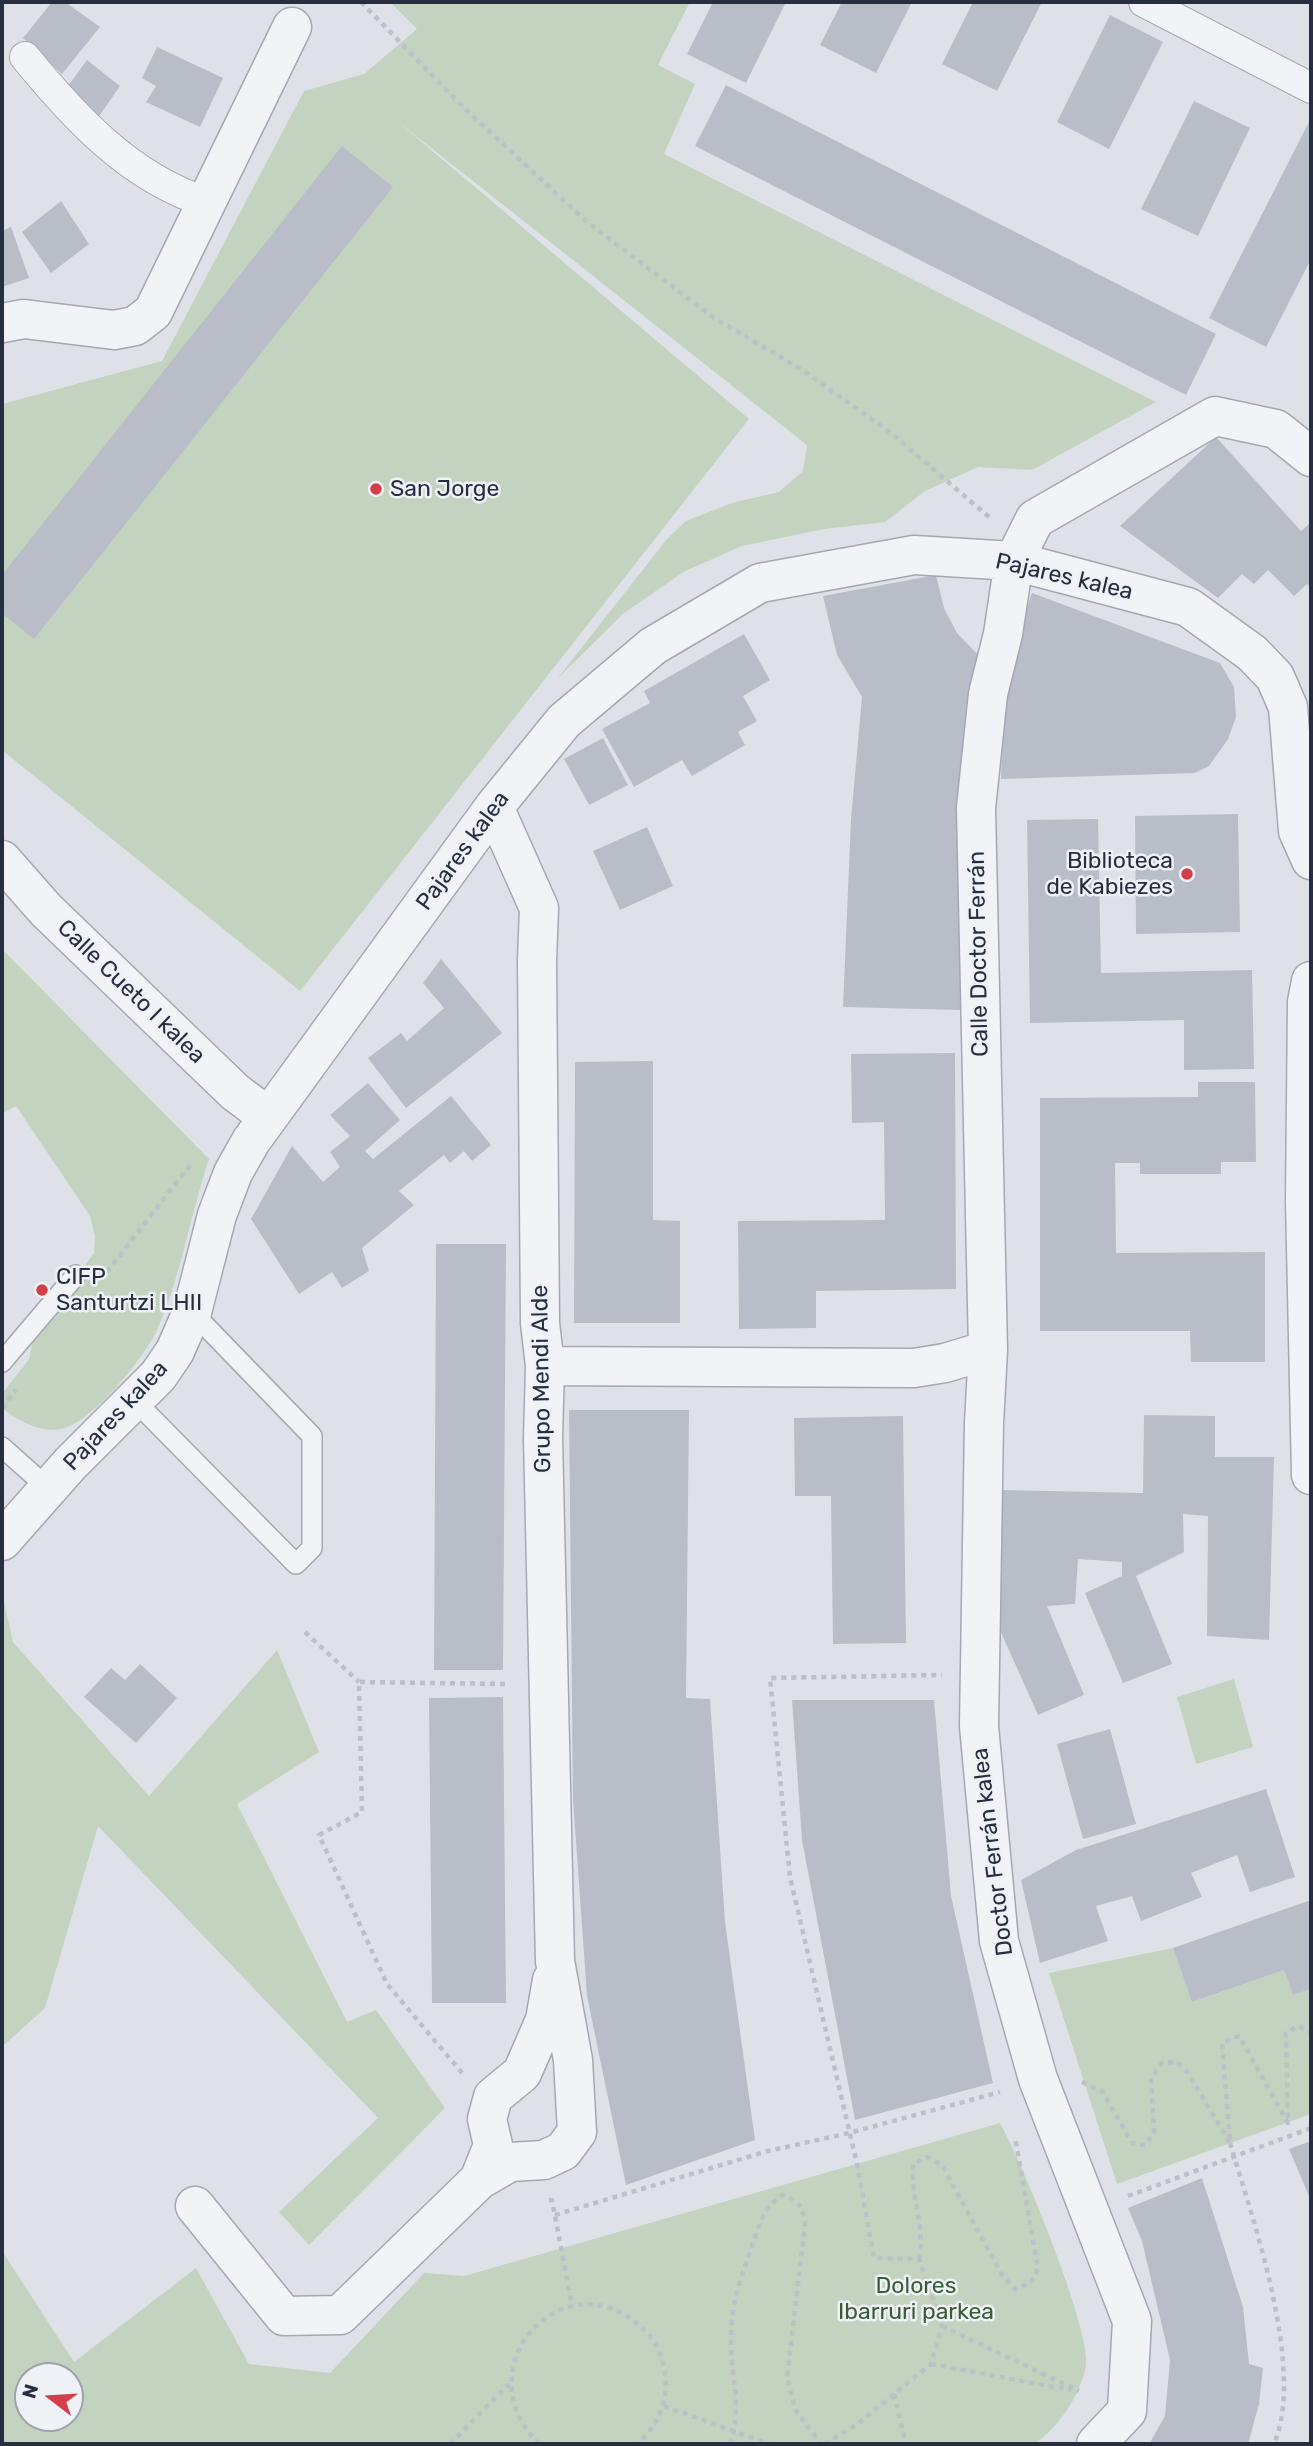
<!DOCTYPE html>
<html>
<head>
<meta charset="utf-8">
<style>
  body { margin:0 }
  #map { position:relative; width:1313px; height:2446px; overflow:hidden; background:#dee2e8; font-family:Rubik,sans-serif }
  canvas { display:block }
  .frame { position:absolute; inset:0; border:4px solid #272e40; pointer-events:none }
  .north { position:absolute; left:14px; top:2362px; width:70px; height:70px; box-sizing:border-box; background:#eef1f6; border:2px solid #9ea3ad; border-radius:50%; rotate:287deg; font-size:19px; font-weight:700; line-height:28px; text-align:center; color:#272e40 }
  .north::after { content:''; display:block; margin:auto; width:24px; height:32px; background:#d23f4b; clip-path:polygon(50% 0,100% 100%,50% 72%,0 100%) }
</style>
</head>
<body>
<div id="map">
<canvas width="1313" height="2446"></canvas>
<div class="frame"></div>
<div class="north">N</div>
</div>
<script>
const context = document.querySelector('canvas').getContext('2d');
context.lineJoin = 'round';
function fill(path, color) { context.fillStyle = color; context.fill(path, 'evenodd'); }
function stroke(path, color, width, dash) { context.strokeStyle = color; context.lineWidth = width; context.lineCap = dash ? 'butt' : 'round'; context.setLineDash(dash || []); context.stroke(path); }
function write(font, color, halo, rows, align = 'center') {
  context.font = font + ' Rubik,sans-serif'; context.lineWidth = 5; context.setLineDash([]); context.textBaseline = 'middle'; context.strokeStyle = halo; context.fillStyle = color; for (const [text, x, y, turn = 0] of rows) {
    context.save(); context.translate(x, y); context.rotate((+turn || 0) * Math.PI / 180); context.textAlign = isNaN(turn) ? turn : align; if (halo) context.strokeText(text, 0, 0); context.fillText(text, 0, 0); context.restore();
  }
}
const green = new Path2D(`
  M 390,2 L 690,2 L 658,65 L 695,84 L 664,154 L 1156,402 L 1032,470 L 978,467 L 925,491 L 885,522 L 824,529 L 742,546 L 685,571 L 624,613 L 557,679 L 667,539 L 686,521 L 732,503 L 779,492 L 803,471 L 807,445 L 397,121 L 749,419 L 300,991 L 2,750 L 2,404 L 162,361 L 304,91 L 364,74 L 417,29 Z
  M 2,949 L 209,1159 C 190,1215 181,1278 156,1332 C 144,1358 93,1420 65,1428 C 44,1435 18,1421 2,1408 L 2,1394 L 29,1359 L 34,1334 L 94,1253 L 95,1236 L 90,1216 L 16,1106 L 2,1114 Z
  M 2,1593 L 13,1642 L 149,1796 L 277,1650 L 319,1752 L 237,1804 L 347,2022 L 376,2010 L 445,2108 L 309,2245 L 279,2212 L 378,2118 L 98,1826 L 45,2008 L 2,2047 Z
  M 1234,1679 L 1253,1747 L 1196,1764 L 1177,1697 Z
  M 1173,1948 L 1192,2002 L 1284,1970 L 1293,1995 L 1311,1989 L 1311,2114 L 1117,2184 L 1049,1973 Z
  M 1000,2123 C 1021,2160 1091,2329 1086,2365 C 1081,2394 1059,2428 1034,2444 L 2,2444 L 2,2251 L 74,2362 L 196,2268 L 249,2364 L 330,2373 L 424,2273 L 464,2276 ZM 70,2376 L 70,2418 L 28,2418 L 28,2376 Z`);
const building = new Path2D(`
  M 52,2 L 65,2 L 100,27 L 62,74 L 23,38 Z
  M 713,2 L 786,2 L 746,83 L 687,54 Z
  M 842,2 L 912,2 L 876,73 L 820,45 Z
  M 973,2 L 1042,2 L 997,91 L 942,64 Z
  M 1110,15 L 1163,42 L 1109,149 L 1057,122 Z
  M 157,47 L 223,78 L 200,127 L 146,102 L 156,86 L 142,78 Z
  M 87,60 L 120,86 L 95,122 L 65,90 Z
  M 726,85 L 1216,334 L 1186,395 L 695,146 Z
  M 1194,101 L 1250,128 L 1198,236 L 1141,209 Z
  M 1311,118 L 1311,259 L 1266,347 L 1209,318 Z
  M 342,146 L 393,187 L 34,639 L 2,613 L 2,575 Z
  M 61,201 L 89,244 L 51,273 L 22,232 Z
  M 11,227 L 29,278 L 2,287 L 2,231 Z
  M 1216,437 L 1301,531 L 1311,522 L 1311,589 L 1307,584 L 1294,596 L 1268,570 L 1254,584 L 1242,574 L 1218,598 L 1120,526 Z
  M 936,575 L 944,608 L 957,633 L 986,663 L 966,798 L 961,1010 L 843,1007 L 851,819 L 862,697 L 837,655 L 823,596 Z
  M 1032,593 L 1220,663 L 1234,687 L 1236,717 L 1228,739 L 1209,766 L 1195,773 L 1001,779 L 1004,677 Z
  M 744,634 L 770,680 L 743,696 L 757,721 L 738,732 L 745,745 L 692,776 L 682,760 L 634,787 L 602,729 L 650,703 L 644,691 Z
  M 603,738 L 628,785 L 589,805 L 564,759 Z
  M 1238,814 L 1240,932 L 1136,934 L 1135,816 Z
  M 1098,819 L 1101,973 L 1252,970 L 1254,1069 L 1184,1070 L 1184,1020 L 1030,1023 L 1027,820 Z
  M 647,827 L 673,886 L 620,910 L 593,851 Z
  M 441,959 L 502,1033 L 406,1108 L 368,1058 L 401,1033 L 407,1041 L 444,1008 L 423,983 Z
  M 955,1053 L 956,1289 L 816,1291 L 816,1328 L 739,1329 L 738,1221 L 885,1220 L 884,1122 L 852,1123 L 851,1054 Z
  M 653,1061 L 653,1220 L 680,1221 L 680,1323 L 574,1323 L 575,1062 Z
  M 1198,1082 L 1255,1082 L 1256,1162 L 1221,1162 L 1221,1174 L 1140,1174 L 1140,1163 L 1115,1163 L 1116,1253 L 1265,1252 L 1265,1362 L 1191,1362 L 1190,1331 L 1040,1331 L 1040,1098 L 1198,1097 Z
  M 368,1083 L 400,1120 L 365,1151 L 373,1159 L 451,1096 L 491,1145 L 472,1161 L 464,1151 L 450,1163 L 444,1155 L 399,1191 L 414,1205 L 362,1248 L 369,1271 L 342,1288 L 332,1272 L 299,1294 L 251,1219 L 292,1146 L 323,1182 L 340,1167 L 330,1152 L 350,1136 L 330,1115 Z
  M 436,1244 L 506,1244 L 503,1670 L 434,1670 Z
  M 569,1410 L 689,1410 L 686,1698 L 710,1699 L 725,1922 L 755,2140 L 626,2185 L 587,1996 L 573,1799 Z
  M 1144,1415 L 1215,1416 L 1215,1457 L 1274,1457 L 1269,1640 L 1207,1636 L 1208,1516 L 1183,1514 L 1184,1552 L 1136,1576 L 1172,1664 L 1123,1683 L 1085,1593 L 1122,1576 L 1122,1562 L 1078,1559 L 1075,1604 L 1047,1606 L 1084,1695 L 1038,1715 L 996,1621 L 1002,1490 L 1143,1493 Z
  M 903,1416 L 906,1643 L 833,1644 L 831,1496 L 795,1496 L 794,1418 Z
  M 140,1664 L 177,1698 L 136,1743 L 84,1697 L 111,1668 L 125,1680 Z
  M 503,1697 L 506,2003 L 432,2003 L 429,1698 Z
  M 792,1700 L 934,1700 L 951,1896 L 993,2083 L 855,2120 L 802,1840 Z
  M 1110,1729 L 1136,1824 L 1083,1839 L 1057,1744 Z
  M 1266,1789 L 1295,1877 L 1250,1892 L 1237,1855 L 1191,1873 L 1202,1897 L 1141,1921 L 1132,1896 L 1096,1906 L 1108,1941 L 1040,1963 L 1021,1880 L 1076,1850 Z
  M 1311,1900 L 1311,1989 L 1293,1995 L 1284,1970 L 1192,2002 L 1173,1948 Z
  M 1311,2141 L 1311,2201 L 1289,2149 Z
  M 1202,2178 L 1243,2307 L 1249,2364 L 1263,2368 L 1259,2404 L 1248,2444 L 1149,2444 L 1165,2416 L 1170,2360 L 1142,2241 L 1128,2208 Z`);
const path = new Path2D(`
  M 361,2 L 464,108 L 586,221 L 714,318 L 801,369 L 891,433 L 989,517
  M 107,1272 L 190,1165
  M 2,1408 L 16,1390
  M 305,1632 L 359,1682
  M 462,2073 L 387,1984 L 319,1835 L 362,1812 L 359,1682 L 507,1684
  M 1082,2082 L 1103,2092 L 1132,2143 L 1145,2145 L 1154,2133 L 1151,2078 L 1162,2063 L 1177,2062 L 1188,2073 L 1230,2143 L 1222,2043 L 1239,2036 L 1288,2123 L 1286,2033 L 1298,2026 L 1311,2032
  M 1230,2143 C 1253,2220 1306,2370 1274,2444
  M 1128,2196 L 1311,2128
  M 549,2200 L 552,2200 L 572,2306
  M 555,2215 L 768,2151 L 849,2133 L 1000,2092
  M 919,2259 C 926,2228 910,2196 913,2164 L 927,2157 L 942,2165 L 1002,2275 L 1015,2289 L 1031,2283 L 1038,2269 L 1015,2137
  M 942,2326 L 1079,2391
  M 931,2364 L 1071,2390
  M 894,2394 L 906,2444
  M 664,2406 L 769,2444
  M 450,2444 L 509,2384
  M 539,2444 C 464,2370 557,2264 633,2320 C 648,2331 658,2344 663,2363 C 671,2395 661,2421 638,2444
  M 730,2444 C 743,2408 730,2374 731,2337 C 731,2302 743,2271 755,2238 C 761,2220 765,2205 783,2195 C 799,2200 803,2207 805,2224 L 787,2378 L 796,2411 L 821,2444
  M 825,2444 L 856,2425 L 931,2364 L 942,2326 L 919,2259 L 874,2258 L 857,2164 L 790,1877 L 770,1678 L 942,1675`);
const service = new Path2D(`
  M 2,1362 L 76,1275
  M 135,1401 L 296,1564 L 312,1548 L 312,1436 L 192,1312
  M 2,1447 L 48,1488`);
const pedestrian = new Path2D(`
  M 1144,2 L 1311,88
  M 25,57 C 74,117 130,178 206,202`);
const minor = new Path2D(`
  M 2,323 L 24,319 L 114,330 L 135,326 L 153,312 L 292,27
  M 2,860 L 46,910 L 235,1092 L 267,1116
  M 1311,981 L 1307,1002 L 1305,1200 L 1311,1475
  M 545,1366 L 914,1368 L 945,1363 L 988,1350
  M 2,1541 L 70,1464 L 158,1376 L 175,1351 L 192,1312 L 217,1215 L 233,1173 L 251,1141 L 494,807 L 564,721 L 653,646 L 760,583 L 914,555 L 1014,561 L 1188,607 L 1252,653 L 1275,677 L 1288,707 L 1298,831 L 1311,860
  M 479,2180 L 493,2145 L 487,2119 L 493,2097 L 522,2073 L 545,2020 L 552,1980
  M 195,2206 L 284,2316 L 340,2315 L 479,2180 L 510,2162 L 544,2160 L 563,2151 L 577,2132 L 573,2060 L 555,1961 L 543,1438 L 545,1366 L 540,1323 L 537,961 L 539,908 L 494,807
  M 1096,2444 L 1127,2411 L 1132,2321 L 1038,2079 L 999,1941 L 979,1726 L 984,1423 L 988,1350 L 976,808 L 988,694 L 1003,634 L 1014,561 L 1035,519 L 1215,416 L 1276,429 L 1311,457`);
const markers = [
  [376,489,7,"#d23f4b"],
  [1187,874,7,"#d23f4b"],
  [42,1290,7,"#d23f4b"]
];
const poiNames = [
  ["San Jorge",390,489],
  ["Biblioteca",1173,861,"right"],
  ["de Kabiezes",1173,887,"right"],
  ["CIFP",56,1277],
  ["Santurtzi LHII",56,1303]
];
const streetNames = [
  ["Pajares kalea",1064,577,13],
  ["Pajares kalea",463,851,-54],
  ["Calle Doctor Ferrán",979,954,-91],
  ["Calle Cueto I kalea",131,992,44],
  ["Grupo Mendi Alde",542,1379,-91],
  ["Pajares kalea",116,1416,-47],
  ["Doctor Ferrán kalea",993,1852,-97]
];
const parkNames = [
  ["Dolores",916,2286],
  ["Ibarruri parkea",916,2312]
];
fill(green, '#c3d3bf');
fill(building, '#b9bdc8');
stroke(service, '#a3a8b2', 22);
stroke(pedestrian, '#a3a8b2', 32);
stroke(minor, '#a3a8b2', 41);
stroke(path, '#bcc0c7', 4.5, [5, 5]);
stroke(service, '#f1f3f7', 19);
stroke(pedestrian, '#f1f3f7', 30);
stroke(minor, '#f1f3f7', 38);
for (const [x, y, r, color] of markers) { const dot = new Path2D(); dot.arc(x, y, r, 0, 2 * Math.PI); context.fillStyle = color; context.fill(dot); stroke(dot, '#eef1f6', 2.5); }
write('23px', '#272e40', '#eef1f6', poiNames, 'left');
write('23px', '#272e40', '#eef1f6', streetNames);
write('23px', '#395c34', '#eef1f6', parkNames);
</script>
</body>
</html>
